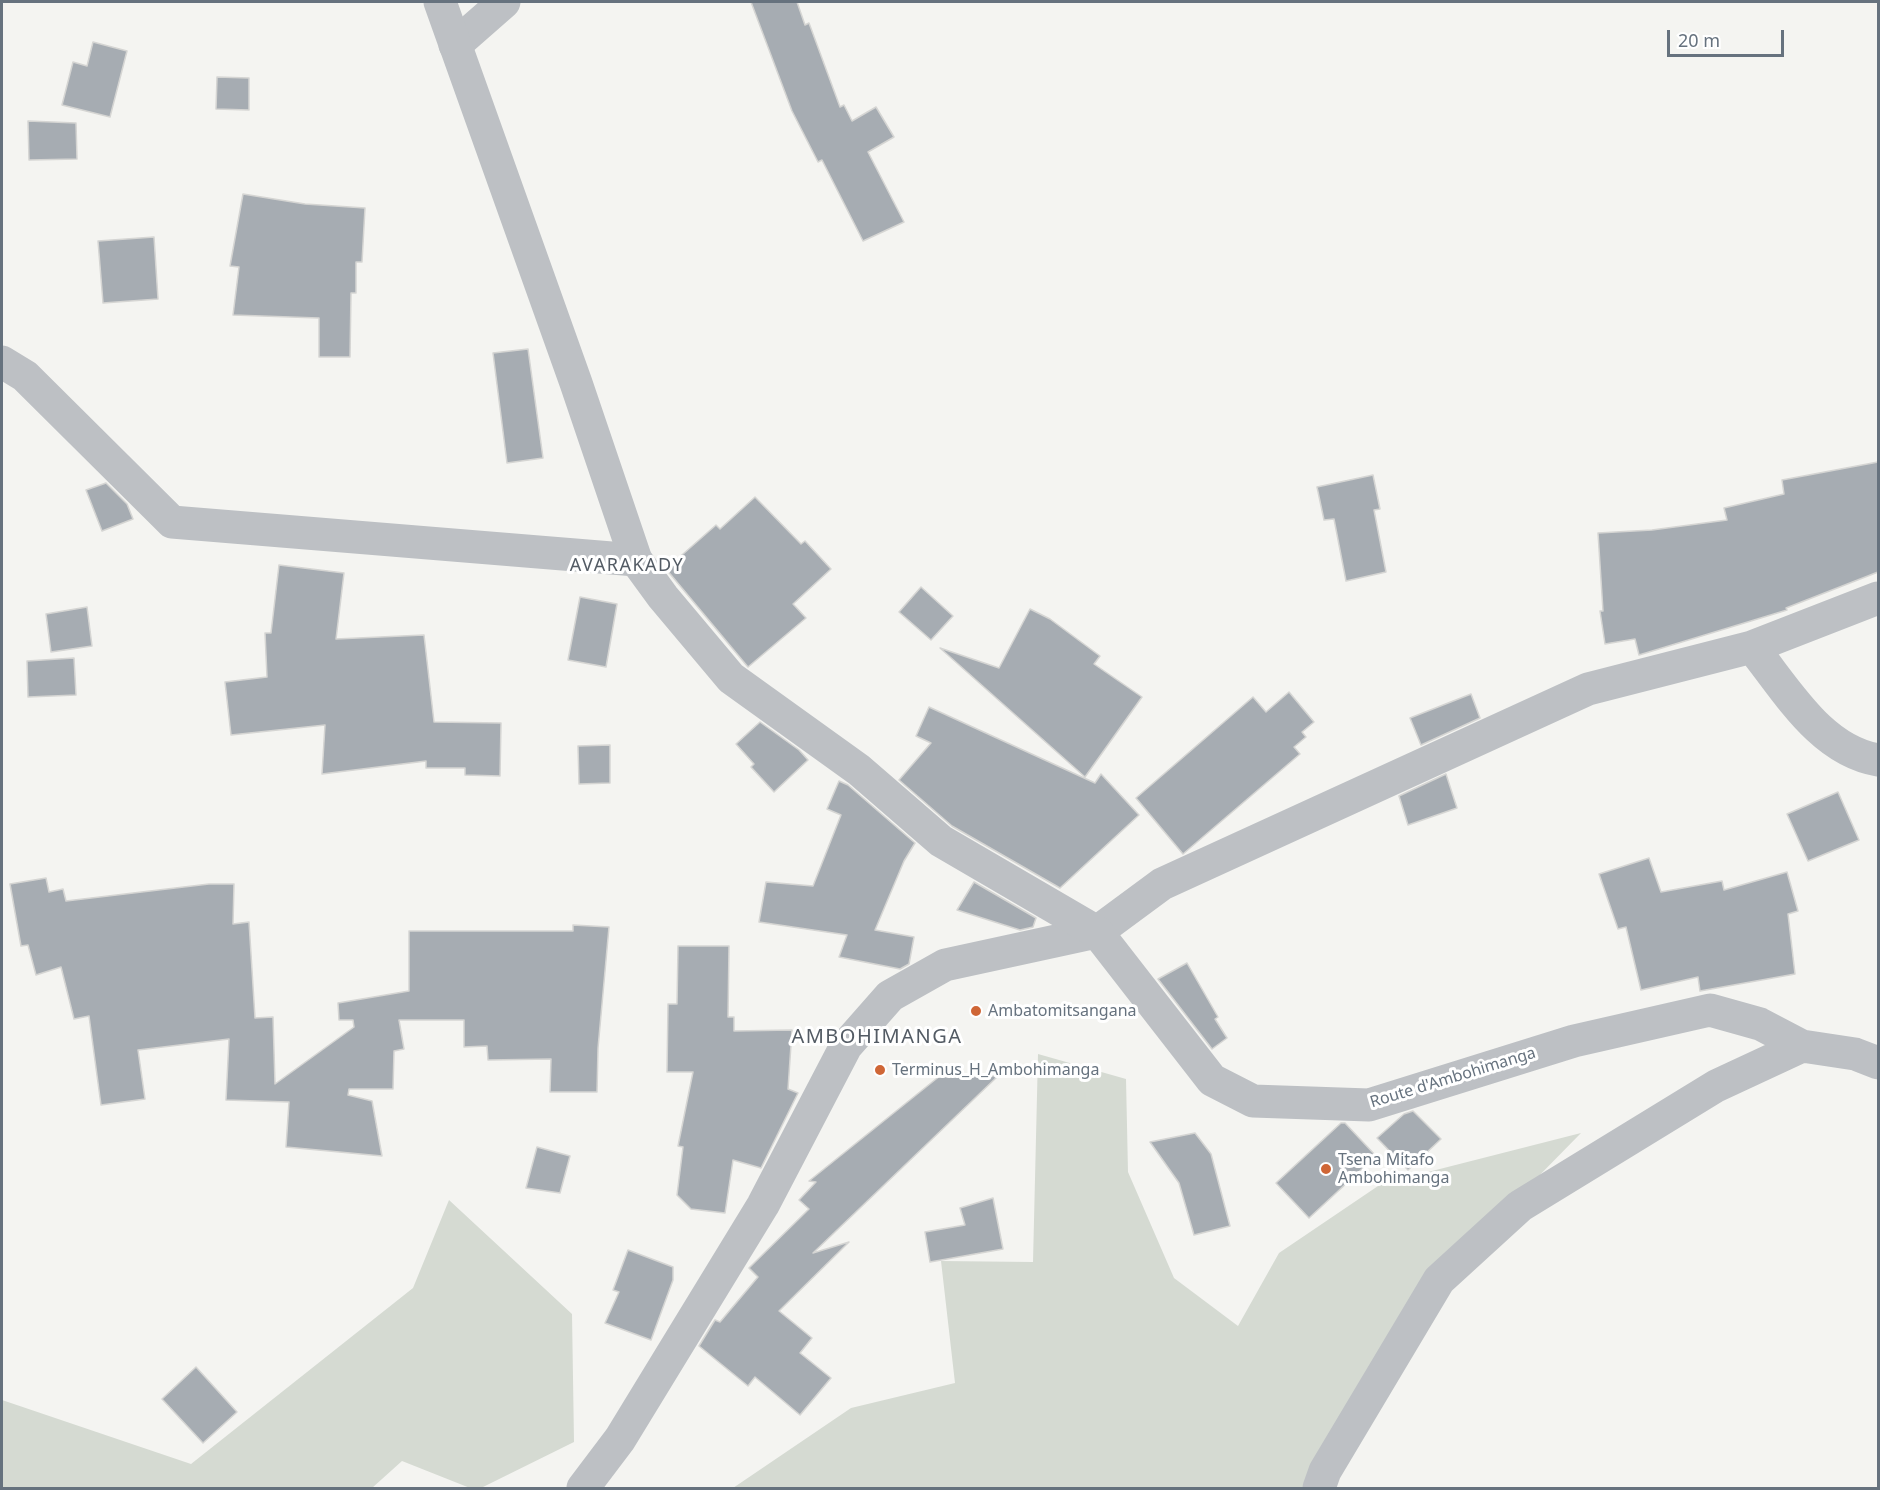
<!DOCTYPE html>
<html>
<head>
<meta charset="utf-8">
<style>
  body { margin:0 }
  #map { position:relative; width:1880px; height:1490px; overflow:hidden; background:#f4f4f1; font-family:"Noto Sans",sans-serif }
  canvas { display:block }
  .frame { position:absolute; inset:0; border:3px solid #66727e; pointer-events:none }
  .scale { position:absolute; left:1667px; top:30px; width:117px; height:27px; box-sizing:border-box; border:3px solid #66727e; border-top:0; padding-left:8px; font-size:18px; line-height:21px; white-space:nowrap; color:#66727e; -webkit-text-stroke:4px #fff; paint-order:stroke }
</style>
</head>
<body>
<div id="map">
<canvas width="1880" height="1490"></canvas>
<div class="frame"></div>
<div class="scale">20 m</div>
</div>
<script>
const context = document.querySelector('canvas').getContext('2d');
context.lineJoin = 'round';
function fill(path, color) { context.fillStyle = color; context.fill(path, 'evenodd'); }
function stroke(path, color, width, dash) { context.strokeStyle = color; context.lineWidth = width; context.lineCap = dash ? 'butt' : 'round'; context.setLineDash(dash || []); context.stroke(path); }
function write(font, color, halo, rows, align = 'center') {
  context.font = font + ' "Noto Sans",sans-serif'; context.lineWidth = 6; context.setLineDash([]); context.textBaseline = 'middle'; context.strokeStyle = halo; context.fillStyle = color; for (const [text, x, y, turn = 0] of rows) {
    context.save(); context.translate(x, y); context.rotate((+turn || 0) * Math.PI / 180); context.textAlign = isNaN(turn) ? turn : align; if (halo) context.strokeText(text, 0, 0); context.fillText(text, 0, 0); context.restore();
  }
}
const green = new Path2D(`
  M 1038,1054 L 1126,1079 L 1128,1172 L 1174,1278 L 1238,1326 L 1279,1253 L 1381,1184 L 1581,1133 L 1529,1186 L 1304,1488 L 733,1488 L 851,1408 L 955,1383 L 941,1261 L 1033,1262 Z
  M 449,1200 L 572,1314 L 574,1442 L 481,1488 L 470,1488 L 402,1461 L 372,1488 L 2,1488 L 2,1400 L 191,1464 L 413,1288 Z`);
const building = new Path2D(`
  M 751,2 L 797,2 L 805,25 L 809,23 L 840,107 L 844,105 L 852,121 L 876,107 L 894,137 L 868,152 L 904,222 L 863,241 L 822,160 L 818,162 L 792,111 Z
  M 93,42 L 127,51 L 110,117 L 62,105 L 73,62 L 87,66 Z
  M 217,77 L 249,78 L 249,110 L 216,109 Z
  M 28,121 L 76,123 L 77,159 L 29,160 Z
  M 243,194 L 305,204 L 365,208 L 362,262 L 356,262 L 356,293 L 351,293 L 350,357 L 319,357 L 319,318 L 233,315 L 239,267 L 230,266 Z
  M 154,237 L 158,299 L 103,303 L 98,241 Z
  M 528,349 L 543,458 L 507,463 L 493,353 Z
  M 1878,462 L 1878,572 L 1786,608 L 1787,610 L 1639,655 L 1635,639 L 1605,644 L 1600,611 L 1603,611 L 1598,533 L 1652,530 L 1727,520 L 1724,508 L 1784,494 L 1782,480 Z
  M 1373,475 L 1380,509 L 1374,510 L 1386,572 L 1346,581 L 1334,519 L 1324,520 L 1317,487 Z
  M 106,483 L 127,504 L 133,519 L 102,531 L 86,490 Z
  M 755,497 L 801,544 L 805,541 L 831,569 L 793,604 L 806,618 L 748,667 L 666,569 L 716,525 L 720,529 Z
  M 279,565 L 344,573 L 336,639 L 424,635 L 434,722 L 501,723 L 500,776 L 465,775 L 465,768 L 426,768 L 426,761 L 322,774 L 325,725 L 231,735 L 225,682 L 267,677 L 265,633 L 271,633 Z
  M 921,587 L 953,616 L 931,640 L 899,612 Z
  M 580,597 L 617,604 L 606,667 L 568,660 Z
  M 87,607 L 92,646 L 51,652 L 46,614 Z
  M 1030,609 L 1050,619 L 1100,656 L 1094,664 L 1142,697 L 1085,777 L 940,648 L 999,668 Z
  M 74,658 L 76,695 L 28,697 L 27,661 Z
  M 1289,692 L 1314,722 L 1302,732 L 1306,737 L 1294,747 L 1300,754 L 1183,854 L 1136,798 L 1253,697 L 1266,712 Z
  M 1471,694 L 1480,718 L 1421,745 L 1410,718 Z
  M 929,707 L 1095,783 L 1101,774 L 1139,815 L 1060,888 L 952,826 L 899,780 L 931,743 L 916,736 Z
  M 760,722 L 799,750 L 808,760 L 774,792 L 751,767 L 754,764 L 736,744 Z
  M 610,745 L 610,783 L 579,784 L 578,746 Z
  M 1446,774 L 1457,808 L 1408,825 L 1399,796 Z
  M 839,781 L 848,785 L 915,843 L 904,861 L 875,930 L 914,937 L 909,964 L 900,969 L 839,957 L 847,935 L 759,922 L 766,882 L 813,886 L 841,815 L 827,809 Z
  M 1838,792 L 1859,840 L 1808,861 L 1787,814 Z
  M 1649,858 L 1661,892 L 1722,881 L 1724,890 L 1787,872 L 1798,911 L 1788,914 L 1795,974 L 1700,991 L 1698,977 L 1641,990 L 1626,927 L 1618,929 L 1599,874 Z
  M 46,878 L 49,892 L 63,889 L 66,901 L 209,884 L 234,884 L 233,924 L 249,922 L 255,1018 L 273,1017 L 275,1084 L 354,1027 L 353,1020 L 339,1020 L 338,1003 L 409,991 L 409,931 L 573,931 L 573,925 L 609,927 L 598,1048 L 597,1092 L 550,1092 L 551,1059 L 488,1060 L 487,1046 L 464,1047 L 464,1020 L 399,1020 L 404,1049 L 394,1051 L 393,1089 L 349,1089 L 348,1095 L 372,1101 L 382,1156 L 286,1147 L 289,1102 L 226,1100 L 229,1039 L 138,1050 L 145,1099 L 101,1105 L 89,1016 L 74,1019 L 61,967 L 36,975 L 28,945 L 21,946 L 10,884 Z
  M 974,882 L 1036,918 L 1033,927 L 1020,930 L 957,910 Z
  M 678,946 L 729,946 L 728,1017 L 734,1017 L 734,1031 L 792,1030 L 788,1089 L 798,1093 L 761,1168 L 733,1160 L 725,1213 L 691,1209 L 677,1195 L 683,1147 L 678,1146 L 693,1072 L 667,1072 L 668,1004 L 677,1004 Z
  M 1187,963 L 1218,1017 L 1215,1019 L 1227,1038 L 1212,1049 L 1158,979 Z
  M 941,1075 L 998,1076 L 813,1253 L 849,1242 L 779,1311 L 812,1338 L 800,1353 L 831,1378 L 800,1415 L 755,1377 L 748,1386 L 699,1346 L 715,1320 L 720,1322 L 758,1277 L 749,1268 L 809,1209 L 799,1200 L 816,1182 L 809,1181 Z
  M 1413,1111 L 1441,1139 L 1408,1170 L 1377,1138 L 1404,1114 Z
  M 1341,1123 L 1345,1123 L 1376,1156 L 1309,1218 L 1276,1183 Z
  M 1195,1133 L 1211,1154 L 1230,1226 L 1194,1235 L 1179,1183 L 1150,1142 Z
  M 537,1147 L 570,1156 L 560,1193 L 526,1188 Z
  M 993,1198 L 1003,1249 L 930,1262 L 925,1232 L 965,1225 L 960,1208 Z
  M 628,1250 L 673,1267 L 673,1280 L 651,1340 L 605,1323 L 619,1292 L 613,1290 Z
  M 196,1367 L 237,1412 L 203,1443 L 162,1399 Z`);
const minor = new Path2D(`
  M 455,45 L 504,2
  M 2,362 L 25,376 L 172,522 L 636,560
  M 1752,647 C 1787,690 1820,750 1878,760
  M 583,1488 L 620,1439 L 763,1205 L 846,1046 L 890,996 L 945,965 L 1097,932 L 1162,884 L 1588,689 L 1752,647 L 1878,598`);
const tertiary = new Path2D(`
  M 440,2 L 576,383 L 636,560 L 663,597 L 731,678 L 859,770 L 941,841 L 1097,932 L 1212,1080 L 1253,1101 L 1369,1105 L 1574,1041 L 1710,1010 L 1760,1024 L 1802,1046 L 1855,1054 L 1878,1063
  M 1319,1488 L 1325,1471 L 1439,1280 L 1520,1206 L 1716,1086 L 1802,1046`);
const markers = [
  [976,1011,6,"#cf6636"],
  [880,1070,6,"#cf6636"],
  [1326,1169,6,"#cf6636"]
];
const poiNames = [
  ["Ambatomitsangana",988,1011],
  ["Terminus_H_Ambohimanga",892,1070],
  ["Tsena Mitafo",1338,1160],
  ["Ambohimanga",1338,1178]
];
const streetNames = [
  ["Route d'Ambohimanga",1453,1078,-17]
];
const neighbourhoodNames = [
  ["AVARAKADY",627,566]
];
const quarterNames = [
  ["AMBOHIMANGA",877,1037]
];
fill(green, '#d5dad2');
fill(building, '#a6acb2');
stroke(building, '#d5d5d3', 1.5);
stroke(minor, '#bdc0c4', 33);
stroke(tertiary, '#bdc0c4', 33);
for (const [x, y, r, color] of markers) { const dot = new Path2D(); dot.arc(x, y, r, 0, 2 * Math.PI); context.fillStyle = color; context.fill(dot); stroke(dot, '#fff', 2); }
write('16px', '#66727e', '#fff', poiNames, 'left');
write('16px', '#66727e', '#fff', streetNames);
context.letterSpacing = '1.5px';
write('18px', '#535b64', '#fff', neighbourhoodNames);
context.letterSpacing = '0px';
context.letterSpacing = '1.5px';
write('20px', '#535b64', '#fff', quarterNames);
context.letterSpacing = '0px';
</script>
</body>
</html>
